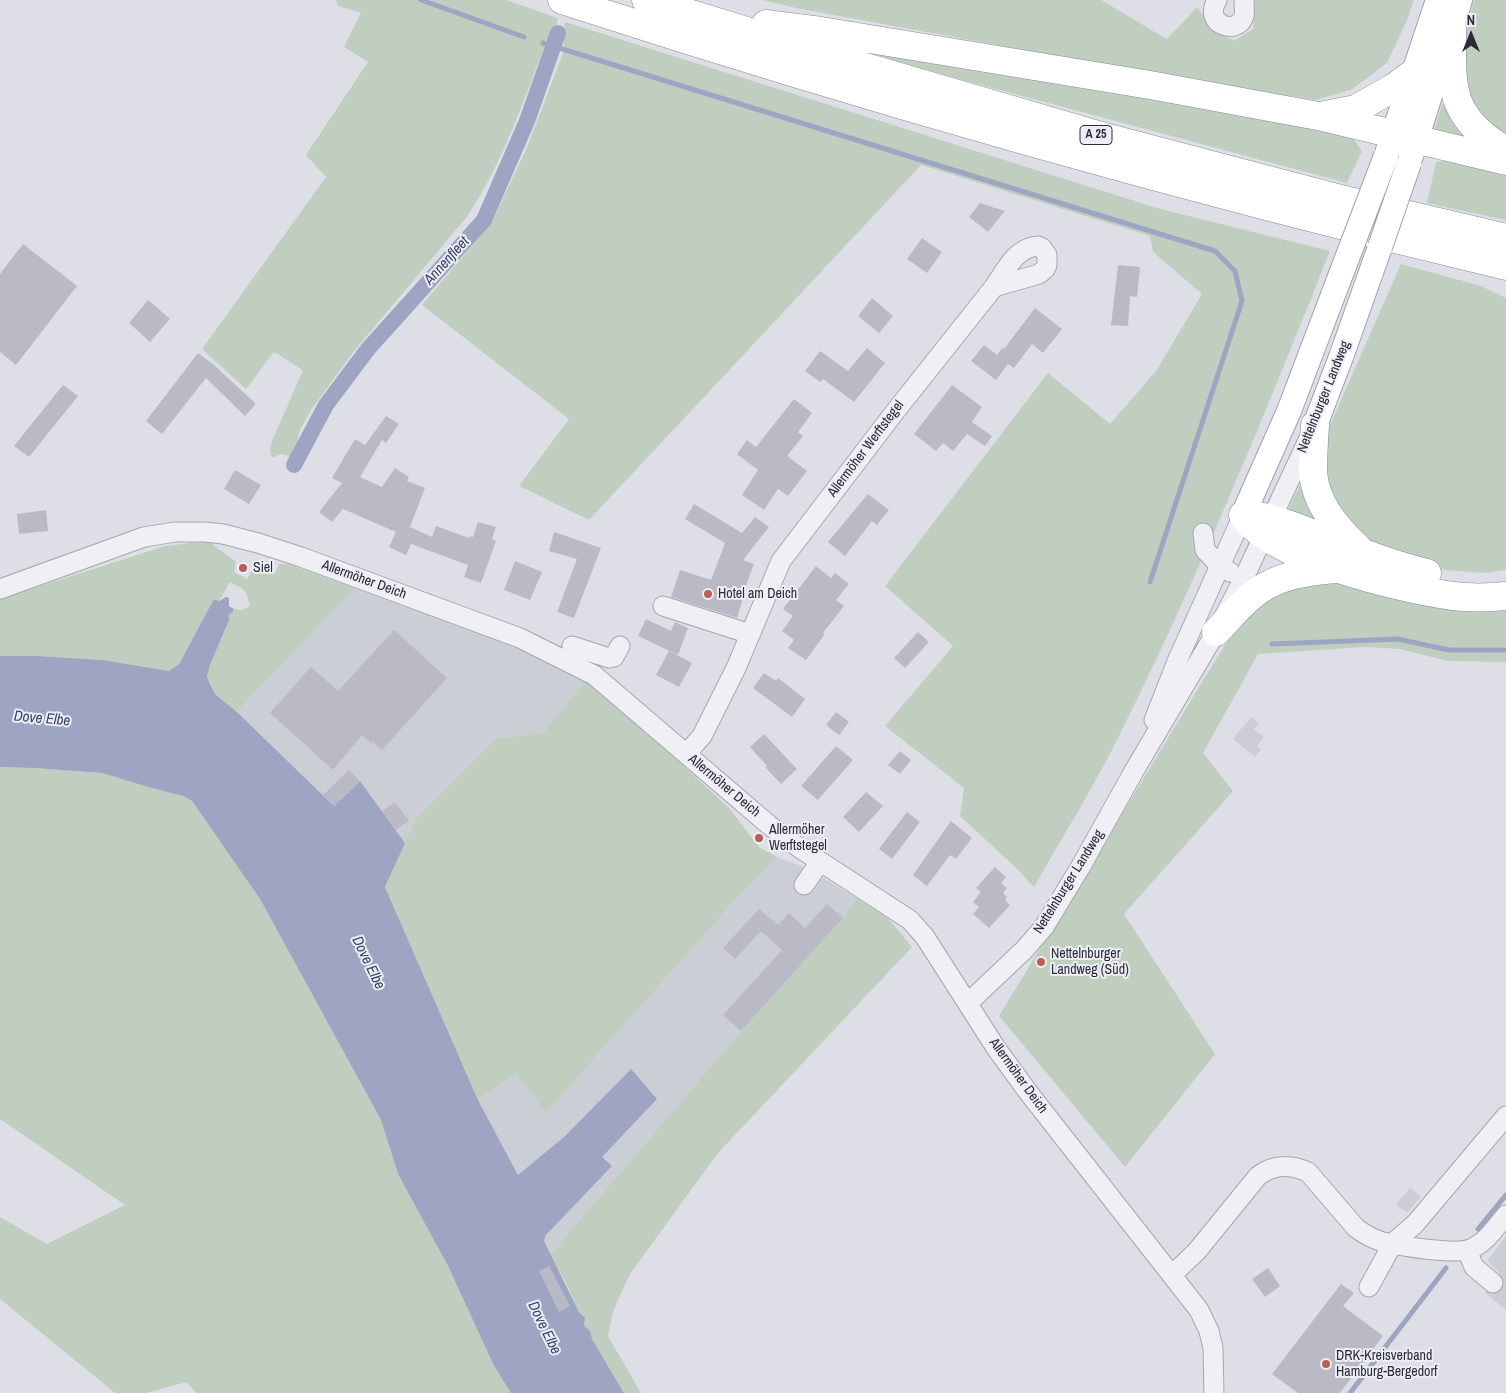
<!DOCTYPE html>
<html>
<head>
<meta charset="utf-8">
<style>
  body { margin:0 }
  #map { position:relative; width:1506px; height:1393px; overflow:hidden; background:#dedfe6; font-family:"Archivo Narrow",sans-serif }
  canvas { display:block }
  .north { position:absolute; left:1446px; top:10px; width:50px; height:50px; -webkit-text-stroke:4px #edeef4; paint-order:stroke; rotate:0deg; font-size:14px; font-weight:700; line-height:20px; text-align:center; color:#292b3a }
  .north::after { content:''; display:block; margin:auto; width:18px; height:22px; background:#292b3a; clip-path:polygon(50% 0,100% 100%,50% 72%,0 100%) }
</style>
</head>
<body>
<div id="map">
<canvas width="1506" height="1393"></canvas>
<div class="north">N</div>
</div>
<script>
const context = document.querySelector('canvas').getContext('2d');
context.lineJoin = 'round';
function fill(path, color) { context.fillStyle = color; context.fill(path, 'evenodd'); }
function stroke(path, color, width, dash) { context.strokeStyle = color; context.lineWidth = width; context.lineCap = dash ? 'butt' : 'round'; context.setLineDash(dash || []); context.stroke(path); }
function write(font, color, halo, rows, align = 'center') {
  context.font = font + ' "Archivo Narrow",sans-serif'; context.lineWidth = 4; context.setLineDash([]); context.textBaseline = 'middle'; context.strokeStyle = halo; context.fillStyle = color; for (const [text, x, y, turn = 0] of rows) {
    context.save(); context.translate(x, y); context.rotate((+turn || 0) * Math.PI / 180); context.textAlign = isNaN(turn) ? turn : align; if (halo) context.strokeText(text, 0, 0); context.fillText(text, 0, 0); context.restore();
  }
}
const built = new Path2D(`
  M 355,588 L 517,645 L 585,680 L 544,732 L 496,739 L 415,820 L 405,843 L 360,781 L 334,806 L 237,712 Z
  M 1251,717 L 1259,723 L 1254,729 L 1264,737 L 1257,746 L 1261,749 L 1255,757 L 1233,739 Z
  M 777,857 L 809,869 L 856,898 L 843,918 L 741,1031 L 550,1255 L 544,1241 L 546,1235 L 611,1167 L 601,1157 L 657,1099 L 630,1070 L 565,1136 L 518,1175 L 478,1100 L 516,1074 L 546,1111 L 730,906 Z
  M 1410,1188 L 1421,1197 L 1407,1213 L 1396,1204 Z
  M 1506,1236 L 1506,1310 L 1485,1293 L 1500,1273 L 1487,1261 Z`);
const green = new Path2D(`
  M 336,0 L 506,0 L 558,18 L 555,29 L 547,40 C 523,101 503,164 466,218 L 354,351 L 311,410 L 299,432 L 295,458 L 281,454 L 272,458 L 270,451 L 272,441 L 303,370 L 274,352 L 246,389 L 202,349 L 326,177 L 306,155 L 368,62 L 344,47 L 361,13 L 338,6 Z
  M 762,0 L 1101,0 L 1167,39 L 1197,7 L 1213,28 L 1234,41 L 1253,29 L 1255,0 L 1414,0 L 1407,20 L 1387,63 L 1351,90 L 1315,100 L 1154,74 L 796,8 Z
  M 1474,0 L 1506,0 L 1506,138 L 1480,120 L 1462,88 L 1463,44 Z
  M 565,22 L 1157,208 L 1330,251 C 1264,417 1196,583 1116,742 C 1091,792 1061,839 1034,887 L 1015,867 L 960,816 L 964,788 L 885,726 L 953,646 L 885,586 L 1048,373 L 1110,424 L 1156,371 L 1202,294 L 1153,252 L 1150,236 L 921,165 L 589,520 L 519,486 L 569,419 L 422,305 L 492,222 L 528,145 L 562,56 C 566,44 562,34 565,22 Z
  M 844,44 L 1351,135 L 1362,151 L 1347,183 L 843,48 Z
  M 1442,104 L 1444,104 L 1457,128 L 1469,139 L 1433,135 Z
  M 1458,160 L 1506,173 L 1506,220 L 1427,203 L 1436,162 Z
  M 1401,264 L 1481,286 L 1506,298 L 1506,570 L 1483,573 L 1437,569 L 1381,555 L 1332,506 L 1322,443 Z
  M 1300,485 L 1302,485 L 1319,524 L 1286,515 Z
  M 208,541 L 236,562 L 234,572 L 247,579 L 252,571 L 275,573 L 279,564 L 288,564 L 355,588 L 237,712 L 216,695 L 207,677 L 210,665 L 230,618 L 228,617 L 230,613 L 232,614 L 234,609 L 242,610 L 250,606 C 247,590 244,589 230,582 L 219,601 L 214,599 L 179,664 L 169,671 L 103,660 L 38,656 L 0,656 L 0,599 L 165,546 Z
  M 1335,579 L 1506,604 L 1506,662 L 1448,661 L 1399,649 L 1365,647 L 1258,654 L 1203,753 L 1233,791 L 1124,914 L 1215,1054 L 1125,1167 L 999,1016 L 1224,646 L 1244,618 L 1271,594 Z
  M 585,680 L 633,719 L 730,809 L 759,847 L 777,857 L 730,906 L 546,1112 L 516,1074 L 478,1100 L 385,887 L 415,820 L 496,739 L 544,732 Z
  M 0,767 L 34,768 L 102,773 L 148,787 L 183,796 L 192,801 L 260,899 L 381,1120 L 398,1174 L 448,1266 L 494,1366 L 511,1393 L 196,1393 L 186,1382 L 147,1393 L 115,1393 L 0,1299 L 0,1217 L 47,1244 L 125,1205 L 0,1119 Z
  M 856,898 L 888,918 L 912,947 L 718,1153 L 630,1274 L 613,1311 L 608,1336 L 641,1393 L 624,1393 L 592,1339 L 590,1331 L 584,1325 L 585,1318 L 579,1312 L 565,1281 L 550,1255 L 741,1031 L 843,918 Z`);
const water = new Path2D(`
  M 226,597 L 229,598 L 229,606 L 234,609 L 232,614 L 230,613 L 228,617 L 230,618 L 210,665 L 207,677 L 211,686 L 216,695 L 237,712 L 334,806 L 360,781 L 405,843 L 385,887 L 478,1100 L 518,1175 L 565,1136 L 631,1069 L 657,1099 L 602,1157 L 612,1166 L 546,1235 L 544,1241 L 579,1312 L 585,1318 L 584,1325 L 590,1331 L 592,1339 L 624,1393 L 511,1393 L 494,1366 L 448,1266 L 398,1174 L 381,1120 L 260,899 L 192,801 L 183,796 L 148,787 L 102,773 L 34,768 L 0,767 L 0,656 L 38,656 L 103,660 L 169,671 L 179,664 L 214,599 L 219,601 Z`);
const stream = new Path2D(`
  M 421,0 L 524,37
  M 543,43 L 1215,251 L 1235,271 L 1242,301 L 1150,582
  M 1272,644 L 1398,639 L 1449,650 L 1506,650
  M 1478,1229 L 1506,1195
  M 1350,1393 L 1446,1268`);
const canal = new Path2D(`
  M 294,465 L 326,405 L 368,349 L 484,220 L 527,121 L 558,33`);
const building = new Path2D(`
  M 980,203 L 1005,211 L 988,232 L 969,217 Z
  M 922,238 L 942,252 L 927,273 L 907,259 Z
  M 23,244 L 77,286 L 16,365 L 0,352 L 0,274 Z
  M 1118,265 L 1140,267 L 1137,297 L 1130,296 L 1128,326 L 1111,325 Z
  M 872,298 L 893,316 L 879,333 L 858,316 Z
  M 148,300 L 170,319 L 150,342 L 129,323 Z
  M 1035,308 L 1062,329 L 1043,353 L 1032,344 L 1014,368 L 1008,364 L 996,380 L 971,361 L 984,345 L 997,355 L 1002,348 L 1004,349 Z
  M 867,348 L 885,363 L 854,402 L 823,379 L 820,382 L 805,371 L 820,351 L 848,371 Z
  M 198,353 L 214,365 L 256,404 L 245,416 L 206,378 L 162,434 L 146,421 Z
  M 63,385 L 78,396 L 29,457 L 14,446 Z
  M 952,385 L 982,407 L 972,422 L 992,436 L 985,446 L 967,434 L 953,451 L 943,443 L 936,451 L 914,434 Z
  M 794,399 L 812,413 L 798,432 L 803,436 L 787,456 L 807,471 L 788,496 L 778,489 L 764,510 L 742,495 L 758,470 L 737,454 L 747,440 L 756,447 Z
  M 386,416 L 399,424 L 386,443 L 382,440 L 360,477 L 382,487 L 395,468 L 409,477 L 407,481 L 425,488 L 410,527 L 432,537 L 436,526 L 469,538 L 470,536 L 473,537 L 478,522 L 496,527 L 492,539 L 496,541 L 481,583 L 464,577 L 468,565 L 411,544 L 406,555 L 389,547 L 396,532 L 343,509 L 332,522 L 319,512 L 342,483 L 332,478 L 355,439 L 365,445 Z
  M 235,470 L 261,485 L 249,504 L 224,489 Z
  M 868,494 L 889,510 L 877,525 L 872,521 L 845,556 L 828,542 Z
  M 694,504 L 742,533 L 755,517 L 769,527 L 743,560 L 754,564 L 744,591 L 745,591 L 737,618 L 671,597 L 680,570 L 711,580 L 725,543 L 685,519 Z
  M 46,510 L 48,531 L 19,534 L 17,514 Z
  M 554,532 L 601,548 L 574,618 L 557,612 L 577,559 L 549,551 Z
  M 515,561 L 542,572 L 530,600 L 504,590 Z
  M 816,566 L 831,578 L 835,573 L 849,584 L 836,600 L 844,606 L 823,633 L 825,634 L 806,660 L 788,648 L 794,640 L 782,631 L 793,616 L 783,609 Z
  M 646,619 L 671,631 L 675,622 L 688,628 L 678,655 L 638,636 Z
  M 394,630 L 447,678 L 382,750 L 373,742 L 371,743 L 362,735 L 333,770 L 270,713 L 311,667 L 338,691 Z
  M 918,632 L 929,642 L 905,668 L 894,658 Z
  M 669,651 L 692,663 L 679,687 L 656,675 Z
  M 764,673 L 776,681 L 778,678 L 805,699 L 792,717 L 753,688 Z
  M 836,712 L 849,722 L 839,735 L 826,725 Z
  M 764,734 L 797,769 L 781,784 L 765,767 L 767,766 L 750,747 Z
  M 836,746 L 853,760 L 818,800 L 801,786 Z
  M 900,751 L 911,760 L 900,774 L 888,765 Z
  M 349,770 L 360,781 L 334,806 L 323,795 Z
  M 866,792 L 883,806 L 859,832 L 843,817 Z
  M 395,802 L 409,821 L 395,830 L 382,811 Z
  M 907,812 L 920,822 L 892,859 L 879,849 Z
  M 951,821 L 972,838 L 956,859 L 950,855 L 927,886 L 913,875 Z
  M 995,867 L 1006,877 L 1001,883 L 1007,888 L 1003,893 L 1007,897 L 1005,900 L 1010,905 L 989,928 L 973,914 L 979,907 L 973,902 L 981,892 L 976,888 Z
  M 827,904 L 843,918 L 741,1031 L 723,1015 L 782,950 L 761,931 L 735,959 L 723,948 L 759,909 L 778,925 L 789,913 L 805,928 Z
  M 549,1266 L 570,1306 L 559,1312 L 539,1271 Z
  M 1268,1268 L 1280,1286 L 1265,1297 L 1252,1279 Z
  M 1341,1284 L 1354,1293 L 1343,1306 L 1383,1336 L 1340,1393 L 1298,1393 L 1272,1374 Z`);
const minor = new Path2D(`
  M 1217,0 C 1202,25 1238,36 1244,16 C 1245,11 1244,5 1244,0
  M 1203,533 L 1205,550 L 1220,566 L 1230,572
  M 0,589 L 144,537 L 175,532 L 205,532 L 223,534 L 258,543 L 301,557 L 520,638 L 594,675 L 769,825 L 798,847 L 910,920 L 925,937 L 996,1048 L 1028,1092 L 1199,1310 L 1209,1331 L 1213,1348 L 1214,1393
  M 663,606 L 750,634
  M 572,646 L 609,658 L 614,657 L 620,646
  M 1154,720 L 1178,659 L 1243,515
  M 686,754 L 702,736 L 736,668 L 781,561 L 894,413 L 994,287 L 1039,274 L 1045,269 L 1047,265 L 1047,255 L 1042,248 L 1038,246 C 1016,247 1005,271 994,287
  M 804,885 L 820,862
  M 968,1003 L 1024,950 L 1044,927 L 1081,866 L 1134,771 L 1216,632 L 1243,580 L 1310,436
  M 1467,1250 L 1474,1267 L 1493,1283
  M 1173,1274 L 1197,1251 L 1258,1176 C 1274,1164 1290,1164 1308,1172 L 1356,1228 C 1364,1234 1373,1239 1383,1242 C 1400,1246 1455,1255 1470,1249 C 1486,1243 1496,1227 1506,1215
  M 1369,1287 L 1393,1243 L 1415,1224 L 1506,1116`);
const major = new Path2D(`
  M 1388,150 L 1438,0
  M 1411,156 L 1460,0
  M 1315,425 L 1341,357 L 1380,247
  M 1243,515 L 1289,411 L 1338,282`);
const highway = new Path2D(`
  M 562,0 C 873,101 1188,190 1506,266
  M 646,0 L 824,55 L 1101,136 L 1337,198 L 1506,238
  M 766,24 L 821,31 L 1150,85 L 1318,116 L 1506,161
  M 1452,28 C 1452,90 1448,115 1506,151
  M 1325,115 L 1356,109 L 1393,88 L 1415,72
  M 1315,425 C 1314,440 1313,456 1313,472 C 1315,503 1336,527 1357,547
  M 1243,515 C 1268,557 1404,590 1453,596 C 1471,598 1488,598 1506,596
  M 1247,515 C 1267,515 1298,528 1317,535 C 1353,549 1389,564 1427,573
  M 1216,632 C 1229,619 1242,602 1258,591 C 1280,575 1309,571 1336,569`);
const majorBridge = new Path2D(`
  M 1380,247 L 1409,163
  M 1338,282 L 1386,156`);
const markers = [
  [243,568,5,"#bd5c50"],
  [708,594,5,"#bd5c50"],
  [759,838,5,"#bd5c50"],
  [1041,962,5,"#bd5c50"],
  [1326,1364,5,"#bd5c50"]
];
const shields = [
  [1096,135,32]
];
const shieldNames = [
  ["A 25",1096,135]
];
const streetNames = [
  ["Nettelnburger Landweg",1324,397,-68],
  ["Allermöher Werftstegel",866,449,-53],
  ["Allermöher Deich",364,580,20],
  ["Allermöher Deich",724,786,40],
  ["Nettelnburger Landweg",1069,882,-58],
  ["Allermöher Deich",1018,1076,54]
];
const poiNames = [
  ["Siel",253,568],
  ["Hotel am Deich",718,594],
  ["Allermöher",769,830],
  ["Werftstegel",769,846],
  ["Nettelnburger",1051,954],
  ["Landweg (Süd)",1051,970],
  ["DRK-Kreisverband",1336,1356],
  ["Hamburg-Bergedorf",1336,1372]
];
const waterNames = [
  ["Annenfleet",447,261,-48],
  ["Dove Elbe",42,719,5],
  ["Dove Elbe",368,963,64],
  ["Dove Elbe",544,1328,64]
];
fill(built, '#ccced6');
fill(green, '#c0cec0');
fill(water, '#9da5c2');
stroke(stream, '#9da5c2', 5);
stroke(canal, '#9da5c2', 16);
fill(building, '#b9bac5');
stroke(minor, '#a4a5af', 21);
stroke(major, '#9fa1b0', 26);
stroke(highway, '#878a9a', 29);
stroke(minor, '#f0f0f4', 19);
stroke(major, '#fff', 24);
stroke(highway, '#fff', 28);
stroke(majorBridge, '#9fa1b0', 26, []);
stroke(majorBridge, '#fff', 24);
for (const [x, y, r, color] of markers) { const dot = new Path2D(); dot.arc(x, y, r, 0, 2 * Math.PI); context.fillStyle = color; context.fill(dot); stroke(dot, '#edeef4', 2); }
for (const [x, y, w] of shields) { const box = new Path2D(); box.roundRect(x - w / 2, y - 9.5, w, 19, 4); context.fillStyle = '#edeef4'; context.fill(box); stroke(box, '#292b3a', 1); }
write('bold 12px', '#292b3a', null, shieldNames);
write('14px', '#292b3a', '#edeef4', streetNames);
write('14px', '#292b3a', '#edeef4', poiNames, 'left');
write('italic 15px', '#384269', '#edeef4', waterNames);
</script>
</body>
</html>
